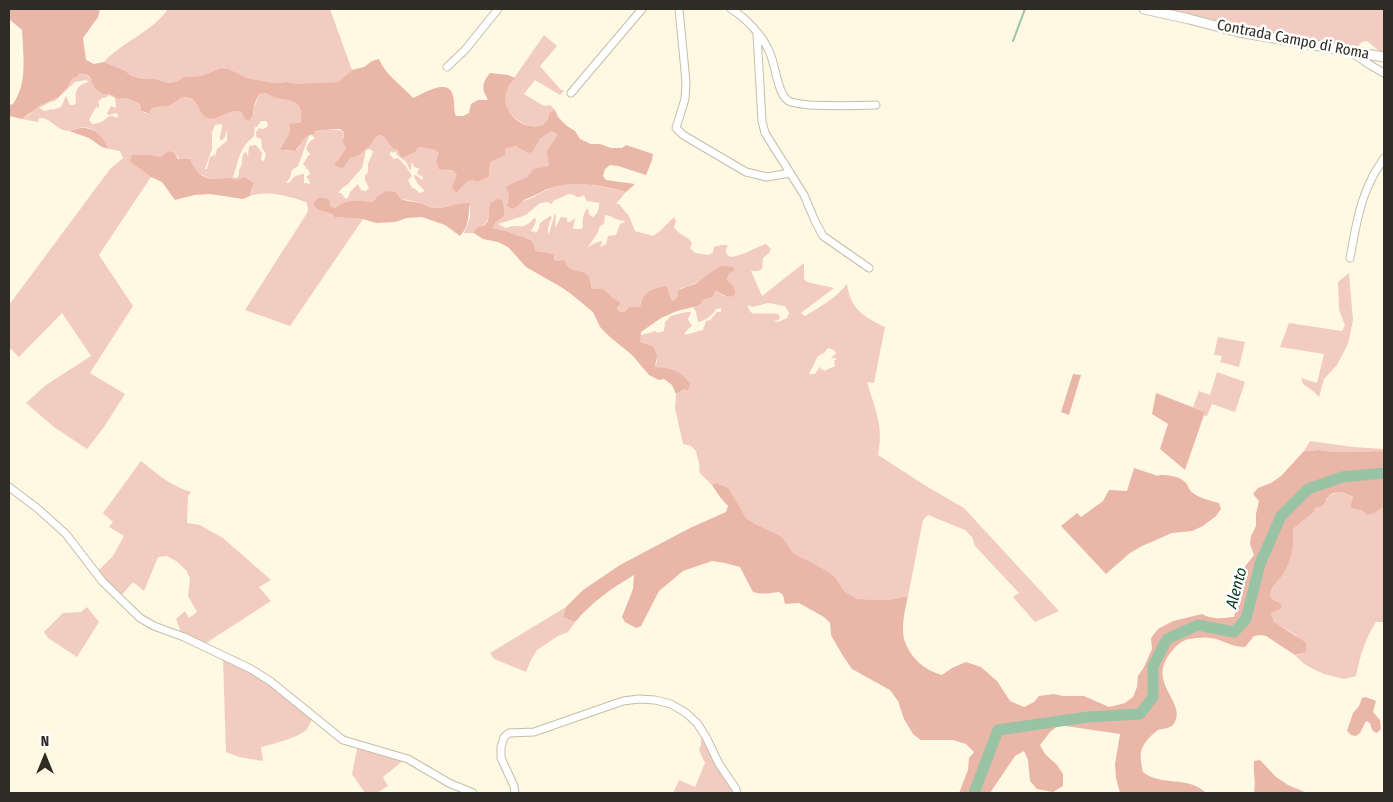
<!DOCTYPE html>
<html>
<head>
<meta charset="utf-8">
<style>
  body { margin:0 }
  #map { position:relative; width:1393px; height:802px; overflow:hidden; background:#fff9e4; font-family:"Fira Sans Condensed",sans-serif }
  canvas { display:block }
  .frame { position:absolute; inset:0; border:10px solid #2e2c24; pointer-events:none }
  .north { position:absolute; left:20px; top:732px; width:50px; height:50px; -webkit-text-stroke:4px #fff; paint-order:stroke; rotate:0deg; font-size:14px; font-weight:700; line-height:20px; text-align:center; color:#2e2c24 }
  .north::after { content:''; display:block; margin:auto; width:18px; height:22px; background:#2e2c24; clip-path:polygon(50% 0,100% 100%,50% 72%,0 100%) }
</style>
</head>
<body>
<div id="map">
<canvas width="1393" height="802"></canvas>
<div class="frame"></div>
<div class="north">N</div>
</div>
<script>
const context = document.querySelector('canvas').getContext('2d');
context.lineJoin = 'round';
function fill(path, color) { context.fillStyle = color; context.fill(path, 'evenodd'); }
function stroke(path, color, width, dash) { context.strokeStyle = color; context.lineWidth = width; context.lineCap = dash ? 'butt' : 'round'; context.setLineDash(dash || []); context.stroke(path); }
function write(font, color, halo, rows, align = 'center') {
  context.font = font + ' "Fira Sans Condensed",sans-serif'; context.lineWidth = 5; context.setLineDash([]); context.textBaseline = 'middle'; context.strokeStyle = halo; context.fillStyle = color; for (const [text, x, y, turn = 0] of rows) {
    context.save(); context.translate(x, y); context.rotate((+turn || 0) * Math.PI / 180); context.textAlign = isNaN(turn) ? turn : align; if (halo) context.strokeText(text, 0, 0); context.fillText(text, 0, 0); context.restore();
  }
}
const green = new Path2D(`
  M 168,9 L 330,9 L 352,70 L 338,82 L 310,84 L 297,84 L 287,82 L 274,83 L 247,78 L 229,69 L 221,68 L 201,76 L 185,77 L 178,81 L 169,83 L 155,79 L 143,79 L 132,76 L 124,70 L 104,62 C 122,42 152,32 168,9 Z
  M 1151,9 L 1384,9 L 1384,55 L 1367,41 L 1362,42 L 1355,49 L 1347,48 L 1348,46 L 1340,47 L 1304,42 Z
  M 544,35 L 557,46 L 540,66 L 560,89 L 564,91 L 560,95 L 535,80 L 524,94 L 544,106 L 550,105 L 555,110 L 549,113 L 548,119 L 544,125 C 540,126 535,127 532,126 C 522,125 507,114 505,104 C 504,99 506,93 507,88 Z
  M 84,73 C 91,77 91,83 96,89 C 98,91 100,92 102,94 L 112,95 L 118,99 L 127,98 L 140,104 L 141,111 L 145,113 L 151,114 L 150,110 C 156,106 160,107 167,106 C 174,104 177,101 182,97 C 200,96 197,116 213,118 C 221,119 227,110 235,110 C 240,110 248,113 254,113 L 253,109 L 260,94 L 266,93 C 280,105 305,92 301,122 L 294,123 L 289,128 L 289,134 L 280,147 L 281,150 L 290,151 L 297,150 C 300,145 303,139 307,136 C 314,130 337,127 344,132 L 343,136 L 346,148 L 340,157 L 336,161 L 345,164 L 350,158 L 358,156 L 371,145 L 376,137 L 380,135 C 388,137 388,148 397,150 L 401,157 L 403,158 L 415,152 L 419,147 L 436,150 L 438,152 L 436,162 C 442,167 446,172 454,171 L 458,175 L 454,182 L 460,189 L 468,181 L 489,177 L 490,161 L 505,149 L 516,146 L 521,148 L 536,145 L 540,139 L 551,131 L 555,133 L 557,135 C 550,146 546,152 550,166 L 531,172 C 528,177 526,177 521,180 C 513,187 508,196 507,206 C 516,203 525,201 534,197 C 541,193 547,189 555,186 C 574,180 607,187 626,192 L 616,204 L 619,204 L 629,216 L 635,231 L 653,236 L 660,231 L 674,217 L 676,221 L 674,227 C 677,234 687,235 692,243 L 690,248 L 695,253 L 709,255 L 713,252 L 714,247 L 721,245 L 728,245 C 725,251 725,253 730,257 C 743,256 754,248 766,244 L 771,249 L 769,253 L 763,258 L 762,269 L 758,271 L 751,271 L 762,296 L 804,263 L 804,279 L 807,282 L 834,288 L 801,313 L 805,316 C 820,307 836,298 847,284 C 850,309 864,317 885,327 L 874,383 L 867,382 C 875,409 884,426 878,455 L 926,486 L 964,508 L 1059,611 L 1035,622 L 1013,597 L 1019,593 L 975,546 L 972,537 L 965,530 L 928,515 L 923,520 L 908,596 L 888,600 L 857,599 L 844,591 L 835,577 L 824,569 L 793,553 L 757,525 L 746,518 L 716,483 L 712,485 L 699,472 C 701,464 697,459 696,451 L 691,446 L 683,444 L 675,408 L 676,394 L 684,389 L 688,389 C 677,374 676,367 655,367 L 657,361 L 653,346 L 640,342 L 640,335 C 645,334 650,333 655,331 L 658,333 L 664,331 L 665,322 L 671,316 L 686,312 L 691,312 L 688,319 L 692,326 L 688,329 L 684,334 C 691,335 696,331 703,330 L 706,321 L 710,320 L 717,312 L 721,312 L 721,308 L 716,309 C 713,315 705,321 698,322 L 696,312 L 693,307 L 697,306 L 703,300 L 707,299 L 715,291 L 724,296 L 735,290 L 730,282 L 727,280 L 729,273 L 717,268 C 709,278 694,285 681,288 L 675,299 L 673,301 L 670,297 L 668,289 L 641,301 L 640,307 L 629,307 L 624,312 L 620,312 L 617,309 L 617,307 L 620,305 C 618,301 606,293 602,288 L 592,289 L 590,279 L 582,272 L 568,268 L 567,264 L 558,261 L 545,252 L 536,251 L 532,241 L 526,237 L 516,235 L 507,231 L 492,228 L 497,221 L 489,211 C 488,224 486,225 475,229 L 474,233 L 464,233 L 470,218 L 470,204 C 457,202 448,208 435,208 C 429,208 426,204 421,203 C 406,199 392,198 377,197 L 372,202 C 360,200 344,200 335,208 L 330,206 L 319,210 L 332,214 L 334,217 L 363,219 L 290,326 L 245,310 L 307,213 L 308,208 L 306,202 C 288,196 268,190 250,196 L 251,190 L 254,183 L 244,177 C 234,182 234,177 225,178 C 221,178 217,180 213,179 C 202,177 181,162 174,153 L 161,157 L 151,155 L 130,162 L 151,177 L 99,255 L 133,306 L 90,373 L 125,394 L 104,427 L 87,449 L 54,427 L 26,403 L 46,385 L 91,356 L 62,313 L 19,357 L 9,347 L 9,305 L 110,169 L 123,158 L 120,151 L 109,149 C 102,137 94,125 79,128 C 73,130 69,132 63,130 C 55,127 49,117 39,118 L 38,122 L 22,119 L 30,114 L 32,110 L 62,93 L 68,87 L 72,79 L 77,77 L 79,74 ZM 86,80 L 89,82 C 76,85 75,91 76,103 L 74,105 L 70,105 L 66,96 L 61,107 L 52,110 L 51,109 L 45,111 L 39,108 L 50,102 L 55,101 L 75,82 ZM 109,95 L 115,98 L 116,108 L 111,106 L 108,111 L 109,112 L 106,113 L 109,115 L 117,113 L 118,117 L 117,118 C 109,114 109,117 103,121 C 100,123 95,124 92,124 L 89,120 L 96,107 L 99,108 L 99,103 L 98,102 L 102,98 L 107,97 ZM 261,121 L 266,121 L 268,124 L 267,127 L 263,129 L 259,128 L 256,132 L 256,137 L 261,139 L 262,148 L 266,154 L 264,161 L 261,160 L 262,153 L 256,145 L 249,146 L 248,156 L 246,152 L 244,153 C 242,157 242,158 242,162 C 242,167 238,169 239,174 L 237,178 L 233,177 C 240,159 237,151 254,136 L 255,127 L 257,127 ZM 222,124 C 223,130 219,134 220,140 L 222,140 L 225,137 L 226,132 L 227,132 L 227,141 L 217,149 L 215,157 L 214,153 L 213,156 L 210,157 L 207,169 L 205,169 L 212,149 L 212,132 L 215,125 ZM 312,135 L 315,139 C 310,139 308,144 306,149 L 310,154 C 306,157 306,161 303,164 L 309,171 L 310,174 L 306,177 L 309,180 L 310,184 L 304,183 L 304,174 C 301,174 295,176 293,178 C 290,181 291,183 286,183 L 290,178 L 292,170 L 298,166 L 309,136 ZM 370,149 L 373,152 L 368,164 L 368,172 L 365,176 L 365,180 L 369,188 L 366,191 L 361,190 L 358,184 L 350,192 L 348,198 L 346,199 L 341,193 L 338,193 L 342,188 L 348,184 L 362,168 L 366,150 ZM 392,151 L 393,153 L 397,151 L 396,154 L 406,162 L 410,170 L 411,169 L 412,162 L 414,167 L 420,169 L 418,170 L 417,174 L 423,177 L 422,180 L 416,175 L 414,175 C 415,182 420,186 425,191 L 420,193 L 415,189 L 412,188 L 408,180 L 412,176 L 405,165 L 398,158 L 394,159 L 390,155 L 390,153 ZM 569,194 L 574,195 L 577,197 L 580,197 L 584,195 L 587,202 L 589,201 L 599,203 C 600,208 597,216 592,217 L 589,214 L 588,208 C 583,212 582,221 583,227 L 581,229 L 573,229 L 575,218 L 570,222 L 567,222 L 567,218 L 561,217 L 555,228 L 556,216 L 555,213 L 549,234 C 546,229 550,222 552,217 L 550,216 L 540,223 L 539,226 L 540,226 L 537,232 L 535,233 L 535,231 L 533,232 L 531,231 C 533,227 536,224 536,219 L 534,218 C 522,233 519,222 506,228 L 498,224 L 526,215 L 540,203 L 547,202 L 552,204 L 553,201 ZM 605,215 C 614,216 616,221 625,221 L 625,222 L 620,224 L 616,235 L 608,236 L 606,244 L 600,247 L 603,241 C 598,241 592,245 588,247 L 597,234 L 600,226 L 604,224 ZM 768,303 C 774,303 778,306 785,306 L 789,313 L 787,318 L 778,322 L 773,321 L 779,320 L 780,317 L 778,314 C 773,313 755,314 752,313 C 749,311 749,308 747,305 L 753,307 ZM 828,348 L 834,350 L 836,354 L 834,355 L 831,358 L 836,358 L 836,360 L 834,360 L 835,366 L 824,371 L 823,368 L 821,371 L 821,367 L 819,368 L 815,374 L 809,374 L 818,356 L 824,353 Z
  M 1349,273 L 1353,320 L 1348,344 L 1337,365 L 1324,379 L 1319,397 L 1314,392 L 1303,384 L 1301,378 L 1317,383 L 1324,354 L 1280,347 L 1289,323 L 1342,331 L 1345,325 L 1339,310 L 1338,282 Z
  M 1218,337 L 1245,342 L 1239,367 L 1220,362 L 1222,356 L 1214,355 Z
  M 1217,372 L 1245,382 L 1235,412 L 1212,404 L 1207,416 L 1204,416 L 1205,412 L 1193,407 L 1199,391 L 1210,395 Z
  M 1310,441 L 1353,447 L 1384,449 L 1384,451 L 1333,452 L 1320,450 L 1304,451 Z
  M 141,461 C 157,474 171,486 191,492 L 188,496 L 187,523 L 200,525 L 223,538 L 271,580 L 259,587 L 271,601 L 203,645 L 182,635 L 176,619 L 185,611 L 189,618 L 197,612 L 188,596 L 190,578 L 186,570 L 176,561 L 167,556 L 158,557 L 144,591 L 133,582 L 120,597 L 97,572 L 113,556 L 124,536 L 109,527 L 113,522 L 103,513 Z
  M 1337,492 L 1347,494 L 1353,497 L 1351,503 L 1351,508 L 1363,511 L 1375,513 L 1383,507 L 1384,508 L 1384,622 L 1376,622 C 1365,639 1360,656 1356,676 L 1344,679 L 1324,674 L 1311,668 L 1303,663 L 1295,655 L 1301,654 L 1296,635 C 1288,631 1282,626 1274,622 L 1271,613 L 1279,610 L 1278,602 L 1271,598 C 1269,587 1278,582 1283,573 C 1290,560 1295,544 1293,529 L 1314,512 L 1315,508 L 1327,500 L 1329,496 Z
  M 87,607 L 99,622 L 77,657 L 48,638 L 44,632 L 63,613 L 81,612 Z
  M 566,607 L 563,617 L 572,621 L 576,621 L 568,632 L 558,636 L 537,650 L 531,660 L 526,672 L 494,659 L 490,653 Z
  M 223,659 L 255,673 L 313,718 C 311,721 309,726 307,729 C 298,738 273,744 261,747 L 263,761 L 239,757 L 226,752 Z
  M 701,738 L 717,766 L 732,787 L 734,793 L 673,793 L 679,780 L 695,787 L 705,763 L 699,750 L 701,745 Z
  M 357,749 L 376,752 L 404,760 L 383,777 L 388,786 L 377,793 L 365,793 L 352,774 Z`);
const forest = new Path2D(`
  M 9,9 L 100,9 L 98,17 L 83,38 L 86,60 L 94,64 L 104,62 L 124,70 L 132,76 L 143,79 L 155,79 L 169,83 L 178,81 L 184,77 L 201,76 L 221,68 L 229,69 L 247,78 L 274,83 L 287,82 L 297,84 L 338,82 L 352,70 L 364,67 L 372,61 L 379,59 C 385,75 402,85 413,98 C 424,93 449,77 453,96 C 455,103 453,109 456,116 L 463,116 L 469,113 L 471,104 L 478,100 L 488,100 C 481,88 482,83 490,73 L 508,75 L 515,78 C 513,81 509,84 508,88 C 499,105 514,124 531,126 C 535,127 540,126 543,125 L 548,119 L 549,113 L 555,110 L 558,117 L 567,126 L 575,131 L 580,139 L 591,144 L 600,144 L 611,148 L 622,148 L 626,145 L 653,154 L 652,160 L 646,175 L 618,166 L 610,165 L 605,169 L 603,176 L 606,180 L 635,184 L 626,192 C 602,185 569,179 545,190 C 539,194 530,197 524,200 C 519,204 518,207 512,209 L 507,206 L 509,195 L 506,187 L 511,184 L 527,177 L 531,172 L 534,169 L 549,166 L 547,151 L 557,135 L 555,133 L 551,131 L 540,139 L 532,152 L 528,153 L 516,146 L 505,149 L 505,155 L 490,162 L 489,177 L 476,182 L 475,180 L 468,181 L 456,193 L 452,187 L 457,175 L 454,171 L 439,169 L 436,162 L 438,153 L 436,150 L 419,147 L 415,152 L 403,158 L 401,157 L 397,150 C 388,148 388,137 380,135 L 376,137 L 371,145 L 358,156 L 350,158 L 343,168 L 338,167 L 334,164 L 340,157 L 346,148 L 343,142 L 344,132 L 340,129 L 333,129 L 316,131 L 314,134 C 305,133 301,145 295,151 L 281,150 L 280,148 L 289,134 L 290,124 L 301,122 C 305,92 280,105 266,93 L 260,94 C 257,98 255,102 254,106 C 253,113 254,116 248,121 L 244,118 L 242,112 C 227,107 220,122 208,118 C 196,113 200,96 182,97 C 177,101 174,104 167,106 C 160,107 156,106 150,110 L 151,114 L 141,111 L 140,104 L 127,98 L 118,99 L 112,95 L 102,94 C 100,92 98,91 96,89 C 89,82 93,72 79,74 L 77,77 L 72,79 L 68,87 L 58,97 L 39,106 L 22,119 L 9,116 L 9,105 L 13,104 C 28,83 23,55 22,30 L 9,19 Z
  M 80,128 C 96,127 102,136 109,149 L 102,147 L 89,138 L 69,131 Z
  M 168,151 L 174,153 L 178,159 L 190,159 C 194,171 203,180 217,179 C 219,179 222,178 225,178 C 233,177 234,182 244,177 L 254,183 L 251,190 L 250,196 L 243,199 L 210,194 L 195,195 L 175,200 L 162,182 L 151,177 L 130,162 L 132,155 L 151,155 L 161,157 Z
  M 386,191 L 396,192 C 396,193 400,198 401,199 C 406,202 414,201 420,203 C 426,204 429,208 435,208 C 447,208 458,202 470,203 C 468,216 469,227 460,236 L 445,225 L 422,217 L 407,218 L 395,222 L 376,223 L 363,219 L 334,217 L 332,214 L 319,210 L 314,206 L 314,202 L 318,198 L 326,198 L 330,201 L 330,206 L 335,208 C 345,199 359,200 372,202 L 377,197 Z
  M 498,199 L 502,200 L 504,209 L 504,216 L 497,221 L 492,228 L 507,231 L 516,235 L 525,237 L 532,241 L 536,251 L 545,252 L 554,255 L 554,259 L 558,261 L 564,260 L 569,268 C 576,271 588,271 590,280 C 591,283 591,286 592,289 L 602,288 L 613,298 L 620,302 L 620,305 L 617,307 L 617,309 L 620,312 L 624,312 L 629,307 L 640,307 C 643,291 652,289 666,286 C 670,290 668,296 673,301 C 677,298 678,295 678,291 C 683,287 691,286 697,283 C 701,280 718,267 720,266 C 724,265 729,267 733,267 L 735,270 L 729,273 L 727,280 C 732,283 736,289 735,295 C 727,299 723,294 715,291 L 712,297 L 703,300 L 700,304 L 697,306 L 677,311 L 661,318 L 641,332 L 640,342 L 653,346 L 657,355 L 655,367 C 669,367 682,371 690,384 L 688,390 L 684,389 L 676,394 L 672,385 L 664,379 L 659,380 L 649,375 L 632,355 L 610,337 L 600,327 L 593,312 L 571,294 L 561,287 L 526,267 L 508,247 L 498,242 L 483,239 L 474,233 C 475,227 479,227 485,225 L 488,221 L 490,203 Z
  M 1073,374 L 1081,375 L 1069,415 L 1061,412 Z
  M 1156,393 L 1205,412 L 1185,470 L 1160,449 L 1168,424 L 1152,414 Z
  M 1320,450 L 1333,452 L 1384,451 L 1384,508 L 1383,507 L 1375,513 L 1367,515 L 1363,511 L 1351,508 L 1351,503 L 1353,497 C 1346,493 1336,489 1329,496 C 1327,498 1325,503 1322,506 L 1315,508 L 1314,512 L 1293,529 C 1295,544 1291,561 1283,574 C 1277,583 1269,587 1271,598 L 1278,602 L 1282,606 L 1279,610 L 1271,613 L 1274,622 C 1279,624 1283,628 1288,631 C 1294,635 1300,638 1306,643 L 1306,652 L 1295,655 L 1266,636 L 1261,635 L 1254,636 L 1245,647 C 1232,647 1229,643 1216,639 C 1208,637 1199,637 1190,639 C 1182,640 1177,645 1172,651 C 1145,682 1186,701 1175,722 C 1171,729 1165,728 1158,730 C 1155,732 1152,735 1150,737 C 1138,749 1140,757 1143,772 C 1161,787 1188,775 1206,793 L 1120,793 L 1116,778 L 1115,764 L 1120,734 L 1059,725 L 1050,732 L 1040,745 L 1045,754 L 1057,765 L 1063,774 L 1063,786 L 1053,792 L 1037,789 L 1030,781 L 1028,760 L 1024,751 L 1015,756 L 990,793 L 959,793 L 968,770 L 969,758 L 974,752 L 966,744 L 953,740 L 921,740 L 913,734 L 904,719 L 898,701 L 890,690 L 852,669 L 843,656 L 831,635 L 830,623 L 824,617 L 799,603 L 785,604 L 783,595 L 779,592 C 769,593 763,595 753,592 L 740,567 L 725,563 L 712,561 L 683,571 L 659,591 L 641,626 L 636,628 L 625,622 L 622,617 L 633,589 L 634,575 C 612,588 592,602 576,621 L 572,621 L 563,617 L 566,607 L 583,590 L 620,565 L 690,528 L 726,512 L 728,506 L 720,497 L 712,485 L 716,483 L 728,488 L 746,518 L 757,525 L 782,537 L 793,553 L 824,569 L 835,577 L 844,591 L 857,599 L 888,600 L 908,596 C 905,609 901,626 904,639 C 910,658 924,670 942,675 L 952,668 L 966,662 L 981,667 L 997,681 L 1010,701 L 1024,707 L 1034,702 L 1039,696 L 1054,694 L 1063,696 L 1084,696 L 1109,707 L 1125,703 L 1133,697 L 1137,687 L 1138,676 L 1144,667 L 1152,649 L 1151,638 L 1158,629 L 1173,621 L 1202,614 C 1212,620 1223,618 1234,617 L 1241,590 L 1240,573 L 1254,555 L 1250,544 L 1251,536 L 1256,526 L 1256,514 L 1259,501 L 1253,494 L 1258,488 L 1271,483 L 1281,476 L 1304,451 Z
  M 1134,468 L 1158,476 L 1160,475 C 1169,475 1180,476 1186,483 C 1189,488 1190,492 1196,495 C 1203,499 1211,501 1219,503 L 1221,509 L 1216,516 L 1203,526 L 1192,531 L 1172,533 L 1142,546 L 1130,553 L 1106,574 L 1061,526 L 1077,513 L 1081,517 L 1103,501 L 1109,490 L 1127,491 Z
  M 1365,697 L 1374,700 L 1376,701 L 1373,712 L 1380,720 L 1381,729 L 1377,733 C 1372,732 1371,727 1370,723 L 1366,721 L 1360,733 L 1356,736 L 1351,735 L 1347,731 L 1353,713 L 1359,706 L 1362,698 Z
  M 1260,760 L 1276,777 L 1288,785 L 1307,793 L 1254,793 C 1256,782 1253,772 1254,761 Z`);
const stream = new Path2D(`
  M 1013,41 L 1025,9`);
const river = new Path2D(`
  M 974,793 L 998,730 L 1088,717 L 1140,714 L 1153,697 L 1153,666 L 1167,639 L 1198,625 L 1234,632 L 1246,619 L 1260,564 L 1281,516 L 1308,489 L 1342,477 L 1384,473`);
const minor = new Path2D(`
  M 679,9 L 686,82 L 685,99 L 676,128 L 683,135 L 746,172 L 767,177 L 790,173
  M 731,9 C 746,18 762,35 769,51 C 776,64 777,98 791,102 C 797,104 804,104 810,105 C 832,106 854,106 876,105
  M 757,34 L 762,121 L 765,133 L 804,195 L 815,221 L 823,236 L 869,268
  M 1352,53 L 1370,65 L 1384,73
  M 447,67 L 465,50 L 498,9
  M 571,93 L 642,9
  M 1350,258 C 1355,231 1359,203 1372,178 C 1375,171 1380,165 1384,158
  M 9,487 L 37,508 L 66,534 L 102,581 L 140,618 L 154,626 L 184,637 L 251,669 L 270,681 L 343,740 L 408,759 L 449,783 L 473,793
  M 515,793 L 514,786 L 501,758 L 501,747 L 504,737 L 509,733 L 534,732 L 623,701 L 639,699 L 655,700 L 671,704 L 686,713 L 697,723 L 706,737 L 719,764 L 736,789 L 737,793`);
const tertiary = new Path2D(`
  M 1144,9 L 1189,19 L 1239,32 L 1384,57`);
const streetNames = [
  ["Contrada Campo di Roma",1293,40,11]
];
const waterNames = [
  ["Alento",1237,588,-75]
];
fill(green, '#f3ccc1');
fill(forest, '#eab6a8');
stroke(stream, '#98c4a5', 2);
stroke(river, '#98c4a5', 11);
stroke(minor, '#c4beaa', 9);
stroke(tertiary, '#c4beaa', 11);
stroke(minor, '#fff', 7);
stroke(tertiary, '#fff', 9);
write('15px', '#2e2c24', '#fff', streetNames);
write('italic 16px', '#003619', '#fff', waterNames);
</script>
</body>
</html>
